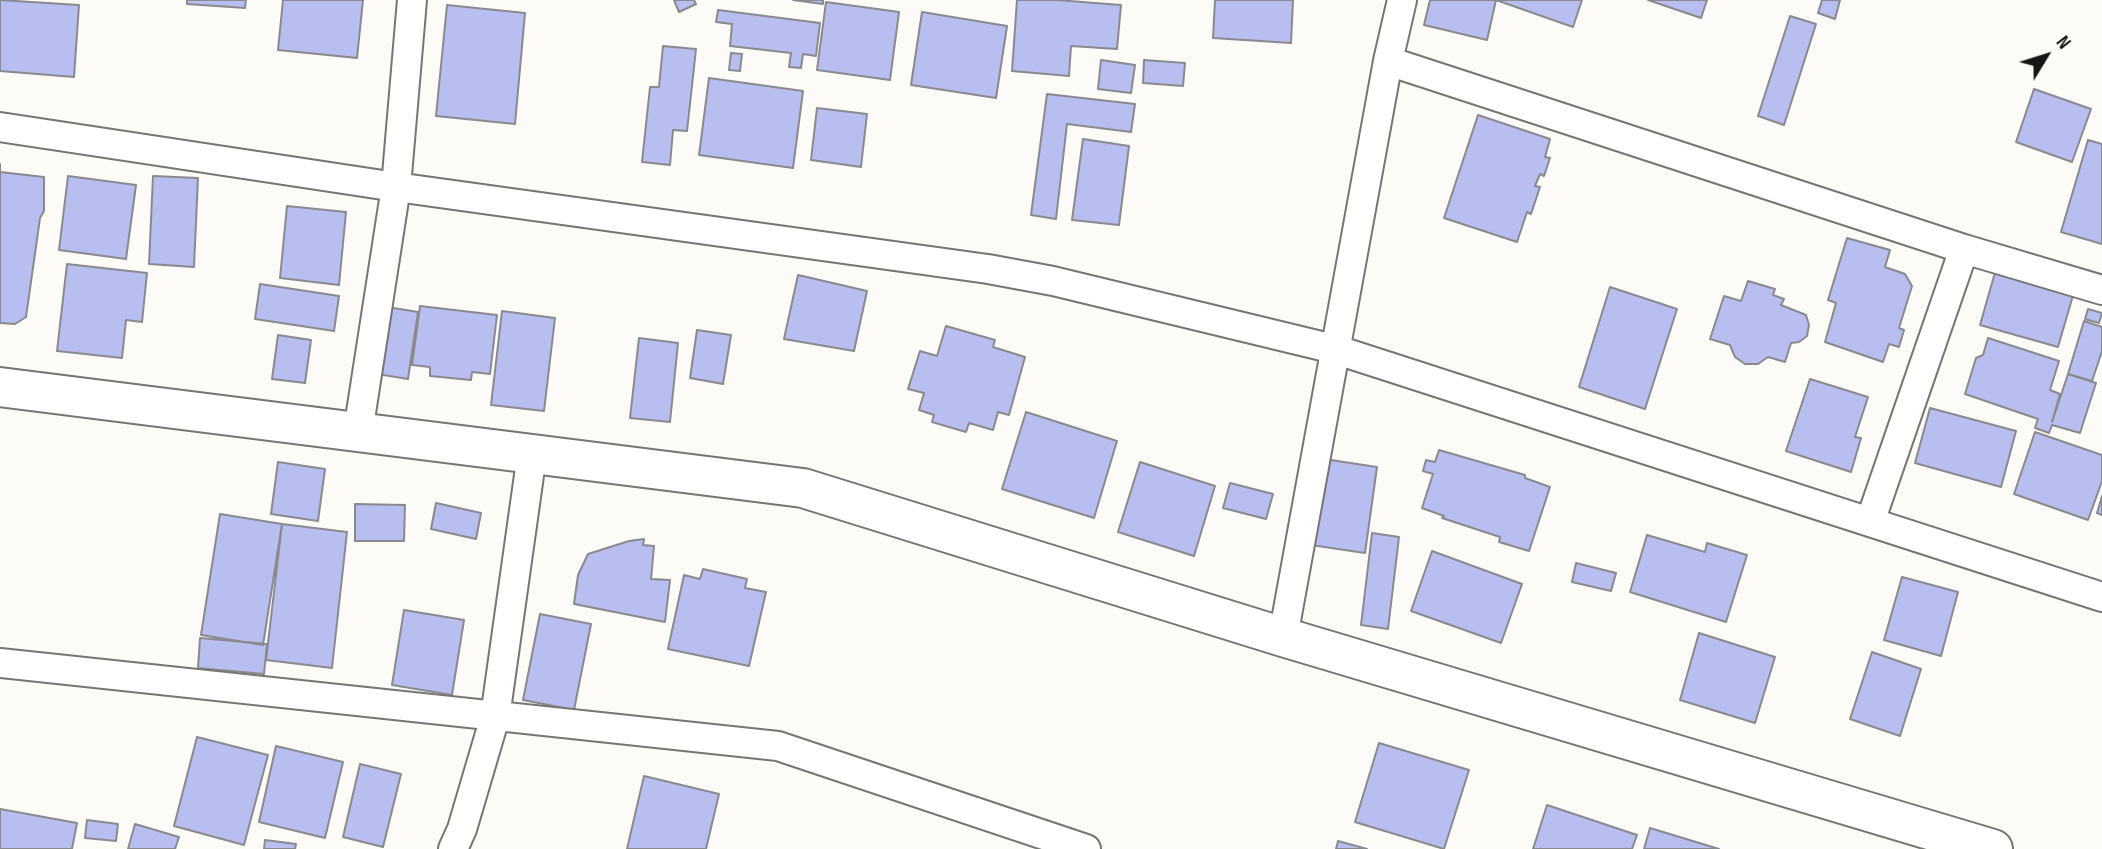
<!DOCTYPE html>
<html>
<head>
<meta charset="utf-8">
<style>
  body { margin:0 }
  #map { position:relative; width:2102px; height:849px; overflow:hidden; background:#fdfbf8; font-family:"Sofia Sans Condensed",sans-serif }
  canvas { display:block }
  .north { position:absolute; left:2011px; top:21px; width:70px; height:70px; -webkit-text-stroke:5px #fdfbf8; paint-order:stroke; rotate:52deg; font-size:19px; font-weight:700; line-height:28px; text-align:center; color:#161614 }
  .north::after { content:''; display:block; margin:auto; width:24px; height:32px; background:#161614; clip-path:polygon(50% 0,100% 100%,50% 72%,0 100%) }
</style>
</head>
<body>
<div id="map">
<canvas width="2102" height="849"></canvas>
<div class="north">N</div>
</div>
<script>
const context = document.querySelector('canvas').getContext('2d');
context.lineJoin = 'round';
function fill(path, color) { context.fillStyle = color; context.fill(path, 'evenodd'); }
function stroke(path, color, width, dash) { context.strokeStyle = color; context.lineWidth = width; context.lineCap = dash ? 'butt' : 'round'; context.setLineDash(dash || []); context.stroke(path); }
const building = new Path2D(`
  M 0,0 L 79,5 L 74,77 L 0,71 Z
  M 187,0 L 246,0 L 245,8 L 187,4 Z
  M 283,0 L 363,0 L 357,58 L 278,50 Z
  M 674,0 L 694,0 L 696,4 L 679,12 Z
  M 793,0 L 823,0 L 823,4 Z
  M 1017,0 L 1057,0 L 1121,5 L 1117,49 L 1071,46 L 1069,76 L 1012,71 Z
  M 1215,0 L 1293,0 L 1291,43 L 1213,38 Z
  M 1430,0 L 1496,0 L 1487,40 L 1424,25 Z
  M 1496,0 L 1582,0 L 1573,27 Z
  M 1648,0 L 1707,0 L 1701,18 Z
  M 1822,0 L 1840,0 L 1835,19 L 1818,13 Z
  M 826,2 L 899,12 L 890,80 L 817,70 Z
  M 447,5 L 525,13 L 515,124 L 436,116 Z
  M 718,10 L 820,23 L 816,56 L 803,54 L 801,68 L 789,67 L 791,53 L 730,46 L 732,24 L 716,22 Z
  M 922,12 L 1007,26 L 996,98 L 911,85 Z
  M 1790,16 L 1816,24 L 1784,125 L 1758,116 Z
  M 663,46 L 696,49 L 687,131 L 673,130 L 670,165 L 642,162 L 650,87 L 659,87 Z
  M 731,53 L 742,54 L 740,71 L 729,70 Z
  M 1101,60 L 1135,65 L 1131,93 L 1098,89 Z
  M 1144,60 L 1185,63 L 1183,86 L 1143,83 Z
  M 709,78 L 803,91 L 793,168 L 699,155 Z
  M 2034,89 L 2091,109 L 2072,162 L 2016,142 Z
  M 1047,94 L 1135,104 L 1131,132 L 1067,124 L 1056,219 L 1031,215 Z
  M 817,108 L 867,114 L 861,167 L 811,160 Z
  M 1478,115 L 1550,139 L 1545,157 L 1550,158 L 1544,176 L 1540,174 L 1535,186 L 1540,187 L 1531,214 L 1527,212 L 1517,242 L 1444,218 Z
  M 1083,139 L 1129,146 L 1119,225 L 1072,220 Z
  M 2088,140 L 2102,144 L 2102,244 L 2061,232 Z
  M 0,164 L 0,172 L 44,177 L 44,211 L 40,218 L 26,317 L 15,324 L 0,323 Z
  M 68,176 L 136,185 L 126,259 L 59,250 Z
  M 153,176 L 198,178 L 194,267 L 149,264 Z
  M 287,206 L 346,212 L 339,285 L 280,278 Z
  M 1847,238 L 1890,250 L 1885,267 L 1905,274 L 1912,286 L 1899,328 L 1904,330 L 1899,347 L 1889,344 L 1883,362 L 1825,342 L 1836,303 L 1828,300 Z
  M 67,264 L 147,273 L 142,322 L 126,320 L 122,358 L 57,351 Z
  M 1996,269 L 2074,292 L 2058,347 L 1980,325 Z
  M 798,275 L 867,291 L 854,351 L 784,339 Z
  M 1748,281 L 1775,289 L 1773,295 L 1784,299 L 1781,305 L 1806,315 L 1809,325 L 1807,336 L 1799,342 L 1791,343 L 1785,362 L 1768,357 L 1758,364 L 1745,364 L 1735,357 L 1730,345 L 1710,339 L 1724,296 L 1741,301 Z
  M 260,284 L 339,296 L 334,331 L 255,319 Z
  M 1610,287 L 1677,309 L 1645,409 L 1579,387 Z
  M 381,306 L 418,312 L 408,379 L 371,373 Z
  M 420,306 L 497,315 L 490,374 L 472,372 L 471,380 L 430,376 L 430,367 L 412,365 Z
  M 2088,309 L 2102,313 L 2099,323 L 2085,319 Z
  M 502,311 L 555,318 L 544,411 L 491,405 Z
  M 2084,321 L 2102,327 L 2102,351 L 2092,381 L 2068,374 Z
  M 946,326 L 995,340 L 993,347 L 1025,357 L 1009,415 L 998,412 L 993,430 L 969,423 L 966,432 L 932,422 L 934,415 L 919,410 L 924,393 L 908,389 L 920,351 L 937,356 Z
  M 697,330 L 731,335 L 723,384 L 690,378 Z
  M 278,335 L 311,340 L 305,383 L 272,379 Z
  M 639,338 L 678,343 L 670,422 L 630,418 Z
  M 1988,338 L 2059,361 L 2050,390 L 2060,394 L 2052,422 L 2068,374 L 2096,383 L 2080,433 L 2052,425 L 2049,433 L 2035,428 L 2038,419 L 1965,394 L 1976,358 L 1983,355 Z
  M 1810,379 L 1868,397 L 1855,437 L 1861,438 L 1851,472 L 1786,451 Z
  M 1930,408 L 2016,431 L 2001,487 L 1915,463 Z
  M 1026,412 L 1117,441 L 1094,518 L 1002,489 Z
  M 2035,432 L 2102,455 L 2102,481 L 2088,520 L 2014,494 Z
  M 1439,450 L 1525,475 L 1525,478 L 1550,487 L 1529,551 L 1499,542 L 1500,537 L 1442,518 L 1444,516 L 1422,508 L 1433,474 L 1423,471 L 1426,460 L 1435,462 Z
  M 1324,459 L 1377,467 L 1365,553 L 1304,544 Z
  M 278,462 L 325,469 L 318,521 L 271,514 Z
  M 1140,462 L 1215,486 L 1194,556 L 1118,532 Z
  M 1230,483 L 1273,494 L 1266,519 L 1223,508 Z
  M 2102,496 L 2102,515 L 2097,513 Z
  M 436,503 L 481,513 L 476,539 L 431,529 Z
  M 355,504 L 405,505 L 404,541 L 355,541 Z
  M 220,514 L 282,524 L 263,645 L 201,635 Z
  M 282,524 L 347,532 L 332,668 L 266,660 Z
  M 1372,533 L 1399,537 L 1388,629 L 1361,625 Z
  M 1647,535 L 1705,552 L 1707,543 L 1747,555 L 1726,622 L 1630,592 Z
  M 644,539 L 643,545 L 654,546 L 651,579 L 670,580 L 665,622 L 574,604 L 578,575 L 588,554 L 629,541 Z
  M 1432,551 L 1522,584 L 1501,643 L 1411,611 Z
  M 1576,563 L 1616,573 L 1611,591 L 1572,582 Z
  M 703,569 L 747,579 L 745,588 L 766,592 L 749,666 L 668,649 L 684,575 L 700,579 Z
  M 1902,577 L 1958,592 L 1941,656 L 1884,640 Z
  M 404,610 L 464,620 L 452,695 L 392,685 Z
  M 540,614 L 591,624 L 574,710 L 523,700 Z
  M 1699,633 L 1775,657 L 1755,723 L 1680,700 Z
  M 200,638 L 267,644 L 264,674 L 198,668 Z
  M 1872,652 L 1921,669 L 1900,736 L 1850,719 Z
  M 197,737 L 268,755 L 244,845 L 174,826 Z
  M 1379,743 L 1469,770 L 1444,849 L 1355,822 Z
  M 276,746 L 343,762 L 325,838 L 259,822 Z
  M 360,764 L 401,774 L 383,847 L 343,837 Z
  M 644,776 L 719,794 L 706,849 L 627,849 Z
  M 1547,805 L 1637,835 L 1632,849 L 1533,849 Z
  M 0,809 L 77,823 L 72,849 L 0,849 Z
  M 87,820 L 118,824 L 116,841 L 85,838 Z
  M 135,824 L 179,837 L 175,849 L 128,849 Z
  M 1650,828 L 1719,849 L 1644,849 Z
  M 265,840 L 296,844 L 295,849 L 264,849 Z
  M 1338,841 L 1367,849 L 1336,849 Z`);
const street = new Path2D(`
  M 1388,61 L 1964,249 L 2102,290
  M 0,127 L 396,187 L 988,269 L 1053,281 L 1334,349 L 2102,597
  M 358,432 L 396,187 L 412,0
  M 1870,522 L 1964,249
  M 1283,637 L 1388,61 L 1402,0
  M 0,663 L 778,746 L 1086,849
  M 453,849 L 462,829 L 495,717 L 532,454`);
const secondary = new Path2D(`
  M 0,387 L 803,488 L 1283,637 L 1993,849`);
fill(building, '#b9bef0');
stroke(building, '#898a8d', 2);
stroke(street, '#777572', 32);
stroke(secondary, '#777572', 42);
stroke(street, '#fff', 28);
stroke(secondary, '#fff', 38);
</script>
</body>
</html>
